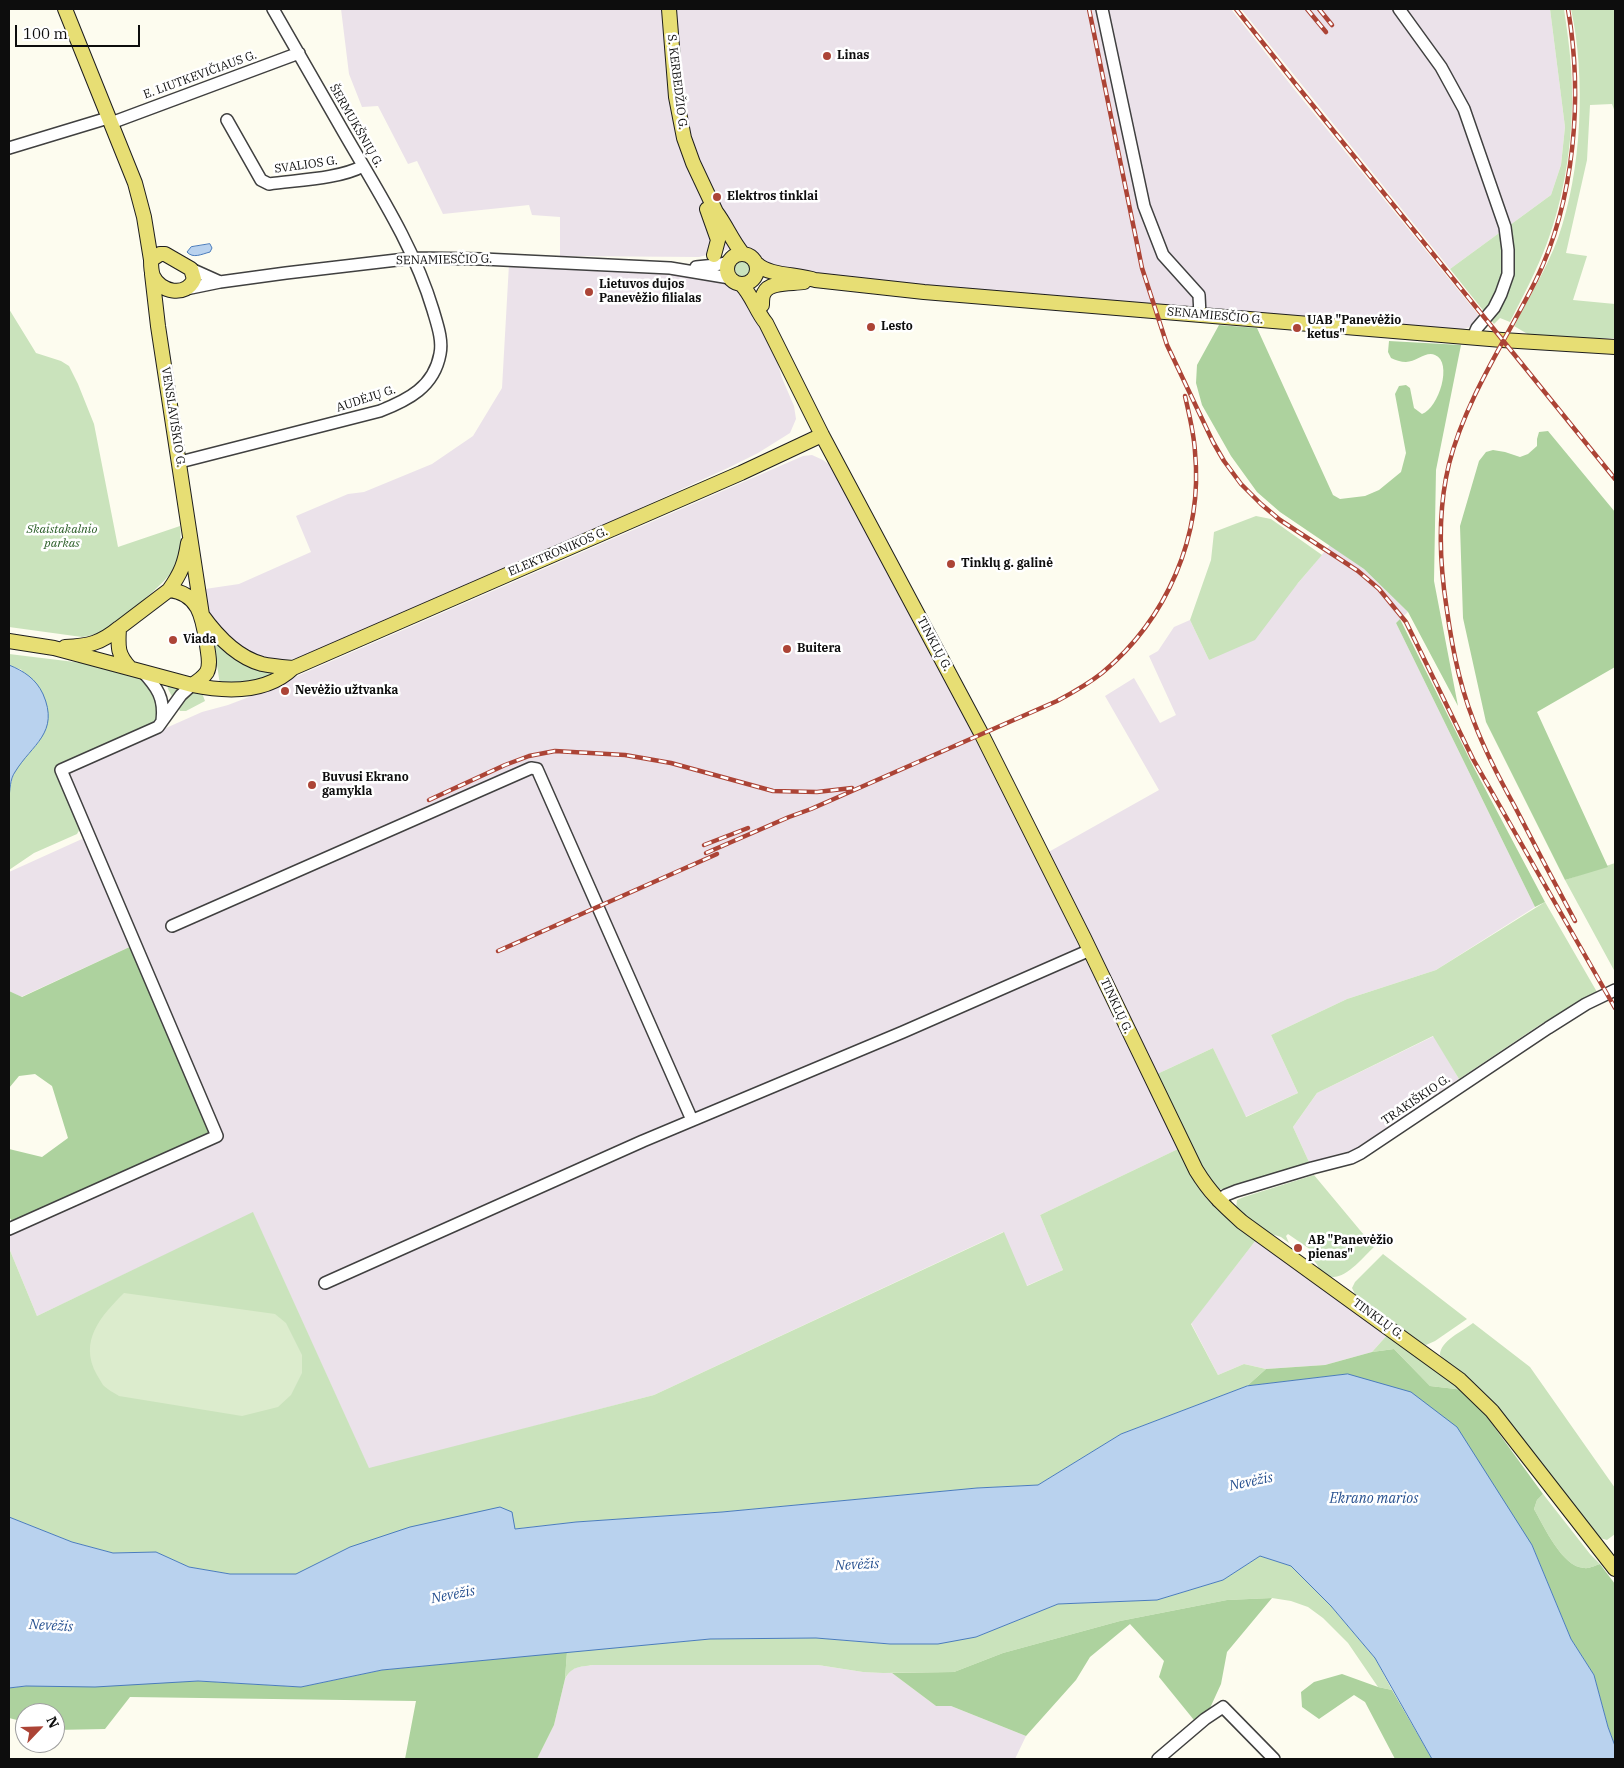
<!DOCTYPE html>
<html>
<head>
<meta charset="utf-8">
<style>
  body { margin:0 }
  #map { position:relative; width:1624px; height:1768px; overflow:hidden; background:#fdfcef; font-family:"IBM Plex Serif",serif }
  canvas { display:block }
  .frame { position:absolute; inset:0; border:10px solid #0d0d0d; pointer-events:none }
  .north { position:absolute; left:15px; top:1703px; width:50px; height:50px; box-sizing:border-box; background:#fff; border:1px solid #9e9e9e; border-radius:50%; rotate:66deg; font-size:14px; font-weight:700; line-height:20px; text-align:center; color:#0d0d0d }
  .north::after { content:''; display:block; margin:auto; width:18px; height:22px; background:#ac4436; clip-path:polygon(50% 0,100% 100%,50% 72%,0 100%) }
  .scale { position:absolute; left:15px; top:25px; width:125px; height:22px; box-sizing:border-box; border:2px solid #0d0d0d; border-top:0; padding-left:6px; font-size:15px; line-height:18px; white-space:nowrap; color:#0d0d0d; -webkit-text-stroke:4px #fff; paint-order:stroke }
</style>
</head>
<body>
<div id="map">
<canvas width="1624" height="1768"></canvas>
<div class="frame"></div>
<div class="north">N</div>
<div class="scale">100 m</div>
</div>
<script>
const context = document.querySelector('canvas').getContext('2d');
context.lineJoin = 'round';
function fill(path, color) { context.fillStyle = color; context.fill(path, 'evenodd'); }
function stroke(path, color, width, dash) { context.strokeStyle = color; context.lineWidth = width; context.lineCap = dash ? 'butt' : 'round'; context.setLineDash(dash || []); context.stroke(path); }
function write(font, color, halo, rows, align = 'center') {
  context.font = font + ' "IBM Plex Serif",serif'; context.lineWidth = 5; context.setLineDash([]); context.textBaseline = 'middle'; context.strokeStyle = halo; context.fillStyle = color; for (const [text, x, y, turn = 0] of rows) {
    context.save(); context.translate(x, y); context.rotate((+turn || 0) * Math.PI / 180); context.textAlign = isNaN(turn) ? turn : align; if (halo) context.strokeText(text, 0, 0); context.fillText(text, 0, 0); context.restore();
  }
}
const industrial = new Path2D(`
  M 341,9 L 1231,9 L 1294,89 L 1481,318 L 1473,326 L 1460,330 L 1071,300 L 792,272 L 763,265 L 755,253 L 742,246 L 699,257 L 560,256 L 560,217 L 532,215 L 529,205 L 443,214 L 417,161 L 408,164 L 378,106 L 362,107 L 349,74 Z
  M 1241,9 L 1550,9 L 1565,127 L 1561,165 L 1551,195 L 1450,269 Z
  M 509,264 L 703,277 L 723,282 L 740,291 L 775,354 L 782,378 L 794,406 L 796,419 L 790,433 L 758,453 L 730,467 L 507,569 L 307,657 L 291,659 L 264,659 L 243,650 L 231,641 L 215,623 L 208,612 L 205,589 L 239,584 L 311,552 L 296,516 L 348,494 L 364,492 L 432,464 L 473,436 L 502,388 Z
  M 812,455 L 823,460 L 831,466 L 964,715 L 1019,823 L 1178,1149 L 1040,1215 L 1063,1270 L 1026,1286 L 1003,1232 L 654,1395 L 369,1469 L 253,1213 L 37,1316 L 9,1248 L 9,1231 L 217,1136 L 136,944 L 21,997 L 9,991 L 9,872 L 93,834 L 67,772 L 202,712 L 228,705 L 249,697 L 803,456 Z
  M 1330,545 L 1364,569 L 1408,612 L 1396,623 L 1535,907 L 1436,970 L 1347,999 L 1271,1035 L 1298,1093 L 1245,1117 L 1213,1048 L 1155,1075 L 1045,854 L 1159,790 L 1105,696 L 1134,678 L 1160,723 L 1176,715 L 1149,656 L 1158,651 L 1174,627 L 1190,620 L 1209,660 L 1298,583 Z
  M 1434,1036 L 1459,1079 L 1360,1146 L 1350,1151 L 1309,1162 L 1293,1127 L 1317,1093 Z
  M 1256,1240 L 1389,1333 L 1372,1352 L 1325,1365 L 1266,1369 L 1244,1364 L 1218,1375 L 1191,1323 Z
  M 593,1665 L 818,1665 L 863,1672 L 892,1673 L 936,1706 L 951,1706 L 1026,1736 L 1015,1759 L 537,1759 L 554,1725 L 565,1679 L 570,1671 L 577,1667 Z`);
const green = new Path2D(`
  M 1550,9 L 1564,9 C 1568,36 1572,64 1572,92 C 1573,140 1564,198 1547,243 C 1537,270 1523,296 1510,322 L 1500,318 L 1494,324 L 1450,269 L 1551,195 L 1561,165 L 1565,127 Z
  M 1571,9 L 1615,9 L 1615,112 L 1612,104 L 1590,105 L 1587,160 L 1566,253 L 1587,256 L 1573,300 L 1615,304 L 1615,338 L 1585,339 L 1531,336 L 1514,326 C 1529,297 1547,268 1558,238 C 1582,171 1586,77 1571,9 Z
  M735 269a8 8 0 1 1 16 0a8 8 0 1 1-16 0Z
  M 9,309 L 36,353 L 61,361 L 69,366 L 78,384 L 94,424 L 118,547 L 180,526 C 182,541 180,557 172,571 C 164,585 116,624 100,632 C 94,635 88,636 82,637 L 9,627 Z
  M 1256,516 L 1271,519 L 1322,555 L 1298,583 L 1255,640 L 1209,660 L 1190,620 L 1211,560 L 1214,532 Z
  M 213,638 L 284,672 L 239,685 L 220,685 Z
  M 9,654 L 91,664 L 140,678 C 154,686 156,700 160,714 L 155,724 L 56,768 L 81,827 L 77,834 L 34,853 L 9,870 C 9,848 5,792 14,774 C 19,762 32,751 40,740 L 22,670 L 9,665 Z
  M 167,684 L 202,693 L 205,701 L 186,711 L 180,711 L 168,689 Z
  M 1615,863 L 1615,972 L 1565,880 Z
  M 1545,902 L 1597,992 L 1541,1024 L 1459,1079 L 1433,1036 L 1317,1093 L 1293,1127 L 1309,1162 L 1229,1188 L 1216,1190 L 1203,1172 L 1155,1075 L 1213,1048 L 1246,1117 L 1298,1093 L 1271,1035 L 1347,999 L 1436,970 Z
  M 1178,1149 L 1206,1198 L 1221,1212 L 1256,1240 L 1191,1324 L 1218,1375 L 1244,1364 L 1266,1369 L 1247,1386 L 1121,1434 L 1038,1485 L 977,1488 L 722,1512 L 576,1522 L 350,1547 L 297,1574 L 230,1574 L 189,1567 L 156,1552 L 113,1553 L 72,1542 L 9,1517 L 9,1248 L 37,1316 L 253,1212 L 369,1468 L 654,1395 L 1004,1232 L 1027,1286 L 1063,1270 L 1040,1215 Z
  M 1314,1175 L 1374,1247 C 1362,1258 1339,1289 1322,1272 C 1319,1270 1318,1265 1315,1262 C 1313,1259 1309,1257 1306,1255 L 1312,1255 L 1314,1252 L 1288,1234 L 1286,1236 L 1289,1243 L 1281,1237 L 1271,1234 L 1236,1209 L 1237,1200 L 1244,1197 Z
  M 1383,1254 L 1467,1319 L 1435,1341 L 1426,1345 L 1420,1343 L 1355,1294 L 1352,1288 L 1355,1282 Z
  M 1473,1323 L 1530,1367 L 1615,1488 L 1615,1534 L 1607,1540 L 1596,1537 L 1440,1355 C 1440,1341 1463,1331 1473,1323 Z
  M 1389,1333 L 1464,1390 L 1430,1386 L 1394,1349 L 1372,1352 Z
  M 1543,1494 L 1590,1554 L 1600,1564 C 1596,1565 1589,1569 1584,1568 C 1562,1567 1544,1526 1534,1509 L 1537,1500 Z
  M 1260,1556 L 1291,1566 L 1331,1606 L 1375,1658 L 1392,1690 L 1378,1687 L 1348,1643 L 1323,1618 L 1308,1607 L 1291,1601 L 1272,1598 L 1227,1600 L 1120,1621 L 1003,1653 L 954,1672 L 883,1673 L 863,1672 L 818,1665 L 593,1665 C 579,1667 572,1666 565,1679 L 567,1652 L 710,1639 L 816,1638 L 890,1644 L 976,1637 L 1058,1604 L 1157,1600 L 1223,1580 Z`);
const forest = new Path2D(`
  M 1219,325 L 1257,328 L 1333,495 L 1340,499 L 1365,496 L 1379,490 L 1401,472 L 1406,453 L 1395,394 L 1399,386 L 1406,385 L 1410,388 L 1414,408 L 1422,414 C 1439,408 1453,362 1435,355 C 1426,351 1416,362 1406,362 C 1401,362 1395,360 1391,358 L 1388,352 L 1389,341 L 1461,345 L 1436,470 L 1434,581 L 1458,706 L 1408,612 L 1364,569 L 1280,512 L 1257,492 L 1231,456 L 1202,405 L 1196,383 L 1197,365 Z
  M 1548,431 L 1615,512 L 1615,667 L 1537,712 L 1608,867 L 1565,880 L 1486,722 L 1463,618 L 1460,526 L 1479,461 L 1486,452 L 1493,450 L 1505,452 L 1520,457 L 1528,454 L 1537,446 L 1537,439 L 1539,432 Z
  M 1400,619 L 1472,764 L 1545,902 L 1535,907 L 1396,623 Z
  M 136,944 L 217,1136 L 16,1226 L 9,1217 L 9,1149 L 42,1157 L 68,1138 L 52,1086 L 35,1074 L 19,1076 L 9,1088 L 9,991 L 22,997 Z
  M 1394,1349 L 1430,1386 L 1464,1390 L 1487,1417 L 1543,1494 L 1537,1500 L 1534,1509 C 1544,1526 1562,1567 1584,1568 C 1589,1569 1596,1565 1600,1564 L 1615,1584 L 1615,1746 L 1608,1727 L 1594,1675 L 1571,1639 L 1532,1545 L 1348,1374 L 1247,1386 L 1266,1369 L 1325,1365 L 1372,1352 Z
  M 1272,1598 L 1227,1652 L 1221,1684 L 1205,1719 L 1198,1725 L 1159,1677 L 1164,1661 L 1130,1624 L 1090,1657 L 1076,1680 L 1026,1736 L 951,1706 L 936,1706 L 892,1673 L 954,1672 L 1003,1653 L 1120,1621 L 1227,1600 Z
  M 567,1652 L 565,1679 L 554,1725 L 537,1759 L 405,1759 L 416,1701 L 130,1697 L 105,1729 L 55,1730 L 55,1713 L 25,1713 L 25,1722 L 9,1718 L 9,1688 L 26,1686 L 198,1681 L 301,1687 L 382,1670 Z
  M 1342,1674 L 1378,1687 L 1392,1690 L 1432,1759 L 1395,1759 L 1365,1702 L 1354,1695 L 1319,1719 L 1302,1707 L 1301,1692 L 1314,1682 Z`);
const pitch = new Path2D(`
  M 124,1293 L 275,1314 L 286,1323 L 302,1355 L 302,1373 L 291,1395 L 278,1407 L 242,1416 L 119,1396 C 114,1393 107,1389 103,1385 C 101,1382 99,1378 97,1375 C 78,1341 101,1316 124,1293 Z`);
const water = new Path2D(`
  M 210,244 L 212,248 L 210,252 C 202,254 193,259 187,252 L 191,247 Z
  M 9,665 C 24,671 36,679 43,694 C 60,733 32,744 15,772 C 10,779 10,790 9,798 Z
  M 1348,1374 L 1411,1392 L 1457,1427 L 1532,1545 L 1571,1639 L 1594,1675 L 1608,1727 L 1615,1746 L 1615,1759 L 1432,1759 L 1375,1658 L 1331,1606 L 1291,1566 L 1260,1556 L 1223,1580 L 1157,1600 L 1058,1604 L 976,1637 L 938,1644 L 890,1644 L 816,1638 L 710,1639 L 382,1670 L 301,1687 L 198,1681 L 95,1687 L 26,1686 L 9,1688 L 9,1517 L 72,1542 L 113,1553 L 156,1552 L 189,1567 L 230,1574 L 296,1574 L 350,1547 L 410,1527 L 500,1507 L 512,1512 L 515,1529 L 576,1522 L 722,1512 L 977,1488 L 1038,1485 L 1121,1434 L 1247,1386 Z`);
const minor = new Path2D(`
  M 1102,9 L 1144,206 L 1163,255 L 1199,295 L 1200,315
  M 1399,9 L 1441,67 L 1464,109 L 1505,227 L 1508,250 L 1508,274 L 1501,294 L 1494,308 L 1477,328 L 1473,337
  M 227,120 L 261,180 L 269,184 C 297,180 339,179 363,166
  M 111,123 L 299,53
  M 9,148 L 108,118
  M 696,267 L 716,265 L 729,262
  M 191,269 L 220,282
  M 186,289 L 220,282 L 286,273 L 414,258 L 483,259 L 670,268 L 730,278
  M 180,462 L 380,411 C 408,400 434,387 440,354 C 443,340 437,324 433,310 C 413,243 373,184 339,124 C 317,86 295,47 273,9
  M 142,671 C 157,687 165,698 162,721
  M 172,926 L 531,768 L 537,769 L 692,1120
  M 1218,1201 L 1226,1195 L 1236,1191 L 1312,1168 L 1351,1158 L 1361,1153 L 1548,1028 L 1586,1004 L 1615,990
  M 9,1229 L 217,1136 L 61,770 L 158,727 L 181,695 L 192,685
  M 325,1283 L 643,1141 L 903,1032 L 1090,950
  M 1158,1759 L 1205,1719 L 1223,1707 L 1274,1759`);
const major = new Path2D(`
  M 65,9 L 135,183 L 144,217 L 151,260
  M 669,9 L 676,97 L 684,138 L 693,163 L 716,212 C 726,225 732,241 743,254
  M 707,209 L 718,240 L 714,255
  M727 269a15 15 0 1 1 30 0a15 15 0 1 1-30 0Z
  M 160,254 L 165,254 L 191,269 L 194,279 C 186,298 160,292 153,276 C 151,271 151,265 151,260 Z
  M 757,264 C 769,276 798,274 815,280 L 924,292 L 1502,340 L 1615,347
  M 152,274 L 158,326 L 202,615 C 217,636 236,657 262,664 C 272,666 283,667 293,668
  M 741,284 C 752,295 756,311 766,323 L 822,435 L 982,735 L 1084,938 L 1196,1170 C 1210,1193 1222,1204 1242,1222 L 1460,1380 L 1492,1411 L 1615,1569
  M 762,305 C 762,301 762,296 764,293 C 769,281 793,284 804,282
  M 169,590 C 181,573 185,563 188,543
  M 9,641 L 54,648 L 192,685 C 197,682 203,678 207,672 C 211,664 208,654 207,645 C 203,620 200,593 169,590 L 119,628 C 118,647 117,654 130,668
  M 65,647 C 89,646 101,643 119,628
  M 192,685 C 226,692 266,694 293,668 L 741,473 L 822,435`);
const rail = new Path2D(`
  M 1089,9 L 1142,268 L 1167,345 L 1213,442 L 1224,461 L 1241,484 L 1261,504 L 1280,520 L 1358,571 L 1379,589 L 1406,622 L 1473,759 L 1615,1008
  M 1236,9 L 1294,82 L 1615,479
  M 1307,9 L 1326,32
  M 1319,9 L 1332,25
  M 1568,9 C 1583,96 1575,200 1536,280 C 1506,340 1466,398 1449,464 C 1439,505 1439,547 1444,589 C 1450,635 1457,679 1474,722 C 1485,751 1499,778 1514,805 C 1534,844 1554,882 1575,921
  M 429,800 L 505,765 L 529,756 L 555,751 L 625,755 L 671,763 L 773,791 L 817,792 L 852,788
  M 704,845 L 748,828
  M 706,853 L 789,817 L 811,809 L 1057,701 C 1072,693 1088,684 1102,673 C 1167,619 1203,536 1195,452 C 1194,433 1189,414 1185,396
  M 498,951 L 717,854`);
const markers = [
  [827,56,5,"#ac4436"],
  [717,197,5,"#ac4436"],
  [589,292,5,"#ac4436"],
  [871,327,5,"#ac4436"],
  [1297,328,5,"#ac4436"],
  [951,564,5,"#ac4436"],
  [173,640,5,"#ac4436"],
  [787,649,5,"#ac4436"],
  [285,691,5,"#ac4436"],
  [312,785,5,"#ac4436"],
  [1298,1248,5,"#ac4436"]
];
const poiNames = [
  ["Linas",837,56],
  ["Elektros tinklai",727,197],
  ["Lietuvos dujos",599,285],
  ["Panevėžio filialas",599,299],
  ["UAB \"Panevėžio",1307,321],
  ["ketus\"",1307,335],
  ["Lesto",881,327],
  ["Tinklų g. galinė",961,564],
  ["Viada",183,640],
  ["Buitera",797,649],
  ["Nevėžio užtvanka",295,691],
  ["Buvusi Ekrano",322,778],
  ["gamykla",322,792],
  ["AB \"Panevėžio",1308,1241],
  ["pienas\"",1308,1255]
];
const streetNames = [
  ["E. LIUTKEVIČIAUS G.",200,75,-20],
  ["S. KERBEDŽIO G.",677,82,83],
  ["ŠERMUKŠNIŲ G.",356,126,60],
  ["SVALIOS G.",306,165,-8],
  ["SENAMIESČIO G.",444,260,-1],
  ["SENAMIESČIO G.",1215,316,5],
  ["AUDĖJŲ G.",366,399,-18],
  ["VENSLAVIŠKIO G.",173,417,81],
  ["ELEKTRONIKOS G.",558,552,-23],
  ["TINKLŲ G.",934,644,62],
  ["TINKLŲ G.",1116,1006,65],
  ["TRAKIŠKIO G.",1416,1100,-34],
  ["TINKLŲ G.",1378,1319,36]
];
const parkNames = [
  ["Skaistakalnio",62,530],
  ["parkas",62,544]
];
const waterNames = [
  ["Nevėžis",1251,1482,-12],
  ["Ekrano marios",1374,1499],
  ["Nevėžis",857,1565,-3],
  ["Nevėžis",453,1595,-11],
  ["Nevėžis",51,1626,3]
];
fill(industrial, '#ebe2ea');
fill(green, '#cae3bc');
fill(forest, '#add29e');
fill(pitch, '#dceccd');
fill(water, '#b9d2ee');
stroke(water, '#4a7cbc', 1);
stroke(minor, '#404040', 14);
stroke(major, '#1e1e1e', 16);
stroke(minor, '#fff', 11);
stroke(major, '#e7de74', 14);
stroke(rail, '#ac4436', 4.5);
stroke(rail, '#fff', 2.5, [8]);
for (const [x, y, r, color] of markers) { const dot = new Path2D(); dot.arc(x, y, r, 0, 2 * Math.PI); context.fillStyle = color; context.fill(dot); stroke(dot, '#fff', 2); }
write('bold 12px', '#0d0d0d', '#fff', poiNames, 'left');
write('12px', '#0d0d0d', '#fff', streetNames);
write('italic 12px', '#285c25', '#fff', parkNames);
write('italic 14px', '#26508f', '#fff', waterNames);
</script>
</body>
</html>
